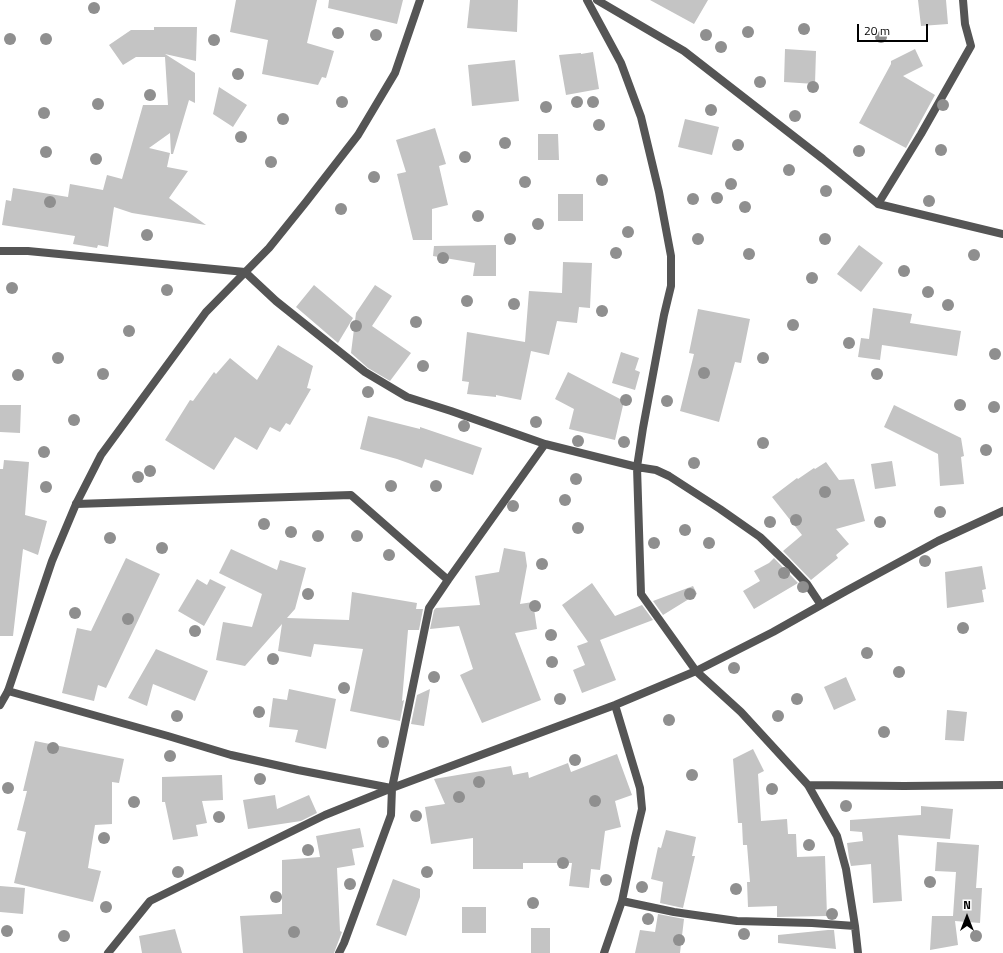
<!DOCTYPE html>
<html>
<head>
<meta charset="utf-8">
<style>
  body { margin:0 }
  #map { position:relative; width:1003px; height:953px; overflow:hidden; background:#fff; font-family:"Titillium Web",sans-serif }
  canvas { display:block }
  .north { position:absolute; left:947px; top:897px; width:40px; height:40px; -webkit-text-stroke:3px #fff; paint-order:stroke; rotate:0deg; font-size:11px; font-weight:700; line-height:16px; text-align:center; color:#000 }
  .north::after { content:''; display:block; margin:auto; width:14px; height:18px; background:#000; clip-path:polygon(50% 0,100% 100%,50% 72%,0 100%) }
  .scale { position:absolute; left:857px; top:24px; width:71px; height:18px; box-sizing:border-box; border:2px solid #000; border-top:0; padding-left:5px; font-size:12px; line-height:14px; white-space:nowrap; color:#000; -webkit-text-stroke:3px #fff; paint-order:stroke }
</style>
</head>
<body>
<div id="map">
<canvas width="1003" height="953"></canvas>
<div class="north">N</div>
<div class="scale">20 m</div>
</div>
<script>
const context = document.querySelector('canvas').getContext('2d');
context.lineJoin = 'round';
function fill(path, color) { context.fillStyle = color; context.fill(path, 'evenodd'); }
function stroke(path, color, width, dash) { context.strokeStyle = color; context.lineWidth = width; context.lineCap = dash ? 'butt' : 'round'; context.setLineDash(dash || []); context.stroke(path); }
const building = new Path2D(`
  M 236,0 L 317,0 L 307,43 L 334,51 L 326,78 L 322,77 L 318,85 L 262,74 L 268,40 L 230,32 Z
  M 329,0 L 403,0 L 397,24 L 328,8 Z
  M 470,0 L 518,0 L 517,32 L 467,28 Z
  M 650,0 L 708,0 L 694,24 Z
  M 918,0 L 946,0 L 948,24 L 921,26 Z
  M 154,27 L 197,27 L 196,61 L 165,54 L 195,73 L 195,103 L 189,100 L 173,154 L 171,154 L 170,133 L 149,148 L 170,153 L 167,167 L 188,171 L 169,198 L 206,225 L 132,213 L 114,207 L 108,247 L 98,245 L 97,248 L 73,244 L 75,236 L 2,225 L 6,200 L 11,201 L 13,188 L 68,197 L 70,184 L 103,190 L 107,175 L 122,179 L 143,105 L 168,105 L 165,57 L 136,57 L 123,65 L 109,45 L 131,30 L 154,30 Z
  M 785,49 L 816,51 L 815,84 L 784,82 Z
  M 915,49 L 923,66 L 903,76 L 935,95 L 906,148 L 859,123 L 891,64 L 891,61 Z
  M 593,52 L 599,89 L 566,95 L 559,55 L 581,53 L 581,54 Z
  M 515,60 L 519,101 L 472,106 L 468,65 Z
  M 219,87 L 247,105 L 233,127 L 213,114 Z
  M 685,119 L 719,127 L 712,155 L 678,147 Z
  M 435,128 L 446,164 L 439,166 L 448,205 L 432,209 L 432,240 L 413,240 L 397,174 L 406,172 L 396,140 Z
  M 538,134 L 558,134 L 559,160 L 538,160 Z
  M 558,194 L 583,194 L 583,221 L 558,221 Z
  M 496,245 L 496,276 L 473,276 L 475,263 L 433,256 L 434,246 Z
  M 859,245 L 883,263 L 861,292 L 837,274 Z
  M 563,262 L 592,263 L 590,308 L 579,307 L 577,323 L 557,321 L 549,355 L 531,351 L 521,400 L 496,395 L 496,397 L 467,394 L 469,382 L 462,381 L 467,332 L 525,342 L 529,291 L 562,293 Z
  M 314,285 L 353,318 L 338,343 L 296,307 Z
  M 375,285 L 392,296 L 372,326 L 411,353 L 390,381 L 368,368 L 351,353 L 356,313 Z
  M 873,308 L 912,314 L 910,323 L 961,331 L 957,356 L 882,345 L 880,360 L 858,357 L 861,338 L 869,339 Z
  M 698,309 L 750,319 L 741,363 L 735,362 L 719,422 L 680,411 L 694,354 L 689,353 Z
  M 278,345 L 313,366 L 307,388 L 311,389 L 290,425 L 286,423 L 280,432 L 270,427 L 257,450 L 235,437 L 214,470 L 165,440 L 190,400 L 193,401 L 214,372 L 216,374 L 230,358 L 257,380 Z
  M 621,352 L 639,358 L 635,370 L 640,372 L 635,390 L 612,383 Z
  M 568,372 L 624,401 L 615,440 L 569,429 L 574,409 L 555,399 Z
  M 0,405 L 21,405 L 20,433 L 0,432 Z
  M 894,405 L 961,438 L 964,456 L 961,457 L 964,484 L 940,486 L 938,454 L 884,427 Z
  M 368,416 L 420,429 L 420,427 L 482,448 L 473,475 L 425,459 L 422,468 L 397,459 L 360,449 Z
  M 4,460 L 29,462 L 25,515 L 47,521 L 38,555 L 23,549 L 13,636 L 0,636 L 0,469 L 3,469 Z
  M 892,461 L 896,486 L 875,489 L 871,464 Z
  M 826,462 L 839,480 L 854,479 L 865,521 L 836,529 L 849,544 L 836,555 L 838,558 L 811,580 L 783,551 L 802,535 L 772,497 L 797,478 L 798,479 L 814,468 L 815,469 Z
  M 504,548 L 525,552 L 527,566 L 520,604 L 533,602 L 537,629 L 515,633 L 541,700 L 482,723 L 460,675 L 473,669 L 459,626 L 430,629 L 434,610 L 436,608 L 480,605 L 475,576 L 499,572 Z
  M 231,549 L 277,570 L 280,560 L 306,568 L 295,609 L 287,618 L 349,620 L 352,592 L 417,603 L 416,609 L 423,609 L 419,630 L 408,630 L 402,701 L 404,700 L 400,721 L 350,711 L 363,649 L 314,644 L 311,657 L 278,651 L 282,624 L 245,666 L 216,660 L 223,622 L 252,627 L 262,594 L 219,573 Z
  M 126,558 L 160,574 L 106,688 L 98,685 L 94,701 L 62,693 L 77,628 L 91,631 Z
  M 774,558 L 798,583 L 754,609 L 743,591 L 760,581 L 754,571 L 769,563 Z
  M 982,566 L 986,589 L 982,590 L 984,602 L 947,608 L 945,572 Z
  M 197,579 L 207,585 L 210,579 L 226,587 L 204,626 L 178,611 Z
  M 592,583 L 615,616 L 642,605 L 653,620 L 600,640 L 616,680 L 582,693 L 573,670 L 585,665 L 577,646 L 588,642 L 562,605 Z
  M 693,586 L 697,594 L 663,615 L 653,601 Z
  M 156,649 L 208,671 L 195,701 L 153,684 L 147,706 L 128,698 Z
  M 846,677 L 856,700 L 834,710 L 824,687 Z
  M 289,689 L 336,699 L 326,749 L 295,742 L 298,730 L 269,727 L 273,698 L 287,700 Z
  M 430,689 L 424,726 L 411,724 L 417,695 Z
  M 947,710 L 967,712 L 964,741 L 945,740 Z
  M 35,741 L 124,759 L 119,783 L 112,782 L 112,824 L 95,825 L 88,868 L 101,871 L 93,902 L 14,883 L 26,832 L 17,830 L 27,791 L 23,791 Z
  M 753,749 L 764,771 L 758,774 L 761,821 L 787,819 L 788,834 L 796,834 L 797,857 L 825,856 L 827,916 L 777,917 L 777,906 L 748,907 L 747,882 L 750,882 L 747,845 L 743,845 L 742,823 L 738,823 L 733,759 Z
  M 617,754 L 632,795 L 615,801 L 621,827 L 605,831 L 600,870 L 591,869 L 589,888 L 569,886 L 572,863 L 523,863 L 523,869 L 473,869 L 473,838 L 431,844 L 425,807 L 445,804 L 434,779 L 511,766 L 513,775 L 528,772 L 529,778 L 568,763 L 571,772 Z
  M 222,775 L 223,800 L 202,801 L 207,823 L 196,825 L 198,836 L 173,840 L 165,802 L 162,802 L 162,777 Z
  M 275,795 L 277,809 L 309,795 L 317,813 L 301,821 L 248,829 L 243,800 Z
  M 921,806 L 953,809 L 950,839 L 898,835 L 902,901 L 873,903 L 871,864 L 851,866 L 849,858 L 847,843 L 863,841 L 862,832 L 850,831 L 850,820 L 921,815 Z
  M 360,828 L 364,847 L 352,849 L 355,865 L 337,868 L 340,931 L 342,932 L 334,953 L 243,953 L 240,916 L 282,914 L 282,860 L 320,857 L 316,836 Z
  M 666,830 L 696,837 L 692,856 L 695,856 L 683,908 L 660,903 L 663,882 L 651,879 L 658,847 L 661,848 Z
  M 937,842 L 979,845 L 976,888 L 982,888 L 980,923 L 955,921 L 958,945 L 930,950 L 932,916 L 953,916 L 956,872 L 935,871 Z
  M 393,879 L 420,889 L 420,897 L 406,936 L 376,925 Z
  M 0,886 L 25,888 L 23,914 L 0,912 Z
  M 462,907 L 486,907 L 486,933 L 462,933 Z
  M 658,914 L 684,919 L 680,953 L 635,953 L 640,930 L 655,932 Z
  M 531,928 L 550,928 L 550,953 L 531,953 Z
  M 175,929 L 182,953 L 142,953 L 139,936 Z
  M 828,930 L 834,930 L 836,949 L 778,943 L 778,935 Z`);
const minor = new Path2D(`
  M 587,0 L 621,63 L 641,117 L 659,192 L 671,256 L 671,286 L 664,315 L 643,428 L 637,467 L 641,594 L 696,671 L 741,712 L 808,785 L 837,836 L 846,869 L 855,926 L 858,953
  M 597,0 L 684,51 L 823,159 L 878,204 L 1003,234
  M 878,204 L 921,134 L 971,46 L 965,24 L 963,0
  M 0,251 L 28,251 L 245,272 L 276,301 L 365,372 L 407,397 L 451,411 L 545,444 L 637,467 L 656,470 L 669,476 L 720,509 L 760,537 L 787,563 L 807,584 L 821,605
  M 76,504 L 351,495 L 448,580
  M 8,691 L 168,736 L 231,755 L 298,770 L 391,788
  M 808,785 L 904,786 L 1003,785
  M 622,901 L 674,912 L 737,921 L 812,923 L 855,926
  M 108,953 L 150,901 L 325,815 L 392,788 L 615,705 L 696,671 L 773,632 L 846,591 L 938,541 L 1003,511
  M 339,953 L 344,943 L 391,815 L 392,788 L 429,608 L 448,580 L 545,444
  M 604,953 L 622,901 L 635,838 L 642,809 L 640,788 L 615,705`);
const tertiary = new Path2D(`
  M 0,705 L 8,691 L 52,561 L 76,504 L 101,455 L 206,312 L 269,248 L 306,202 L 358,135 L 395,73 L 420,0`);
const trees = [
  [94,8],
  [804,29],
  [748,32],
  [338,33],
  [376,35],
  [706,35],
  [881,37],
  [10,39],
  [46,39],
  [214,40],
  [721,47],
  [238,74],
  [760,82],
  [813,87],
  [150,95],
  [342,102],
  [577,102],
  [593,102],
  [98,104],
  [943,105],
  [546,107],
  [711,110],
  [44,113],
  [795,116],
  [283,119],
  [599,125],
  [241,137],
  [505,143],
  [738,145],
  [941,150],
  [859,151],
  [46,152],
  [465,157],
  [96,159],
  [271,162],
  [789,170],
  [374,177],
  [602,180],
  [525,182],
  [731,184],
  [826,191],
  [717,198],
  [693,199],
  [929,201],
  [50,202],
  [745,207],
  [341,209],
  [478,216],
  [538,224],
  [628,232],
  [147,235],
  [510,239],
  [698,239],
  [825,239],
  [616,253],
  [749,254],
  [974,255],
  [443,258],
  [904,271],
  [812,278],
  [12,288],
  [167,290],
  [928,292],
  [467,301],
  [514,304],
  [948,305],
  [602,311],
  [416,322],
  [793,325],
  [356,326],
  [129,331],
  [849,343],
  [995,354],
  [58,358],
  [763,358],
  [423,366],
  [704,373],
  [103,374],
  [877,374],
  [18,375],
  [368,392],
  [626,400],
  [667,401],
  [960,405],
  [994,407],
  [74,420],
  [536,422],
  [464,426],
  [578,441],
  [624,442],
  [763,443],
  [986,450],
  [44,452],
  [694,463],
  [150,471],
  [138,477],
  [576,479],
  [391,486],
  [436,486],
  [46,487],
  [825,492],
  [565,500],
  [513,506],
  [940,512],
  [796,520],
  [770,522],
  [880,522],
  [264,524],
  [578,528],
  [685,530],
  [291,532],
  [318,536],
  [357,536],
  [110,538],
  [654,543],
  [709,543],
  [162,548],
  [389,555],
  [925,561],
  [542,564],
  [784,573],
  [803,587],
  [308,594],
  [690,594],
  [535,606],
  [75,613],
  [128,619],
  [963,628],
  [195,631],
  [551,635],
  [867,653],
  [273,659],
  [552,662],
  [734,668],
  [899,672],
  [434,677],
  [344,688],
  [560,699],
  [797,699],
  [259,712],
  [177,716],
  [778,716],
  [669,720],
  [884,732],
  [383,742],
  [53,748],
  [170,756],
  [575,760],
  [692,775],
  [260,779],
  [479,782],
  [8,788],
  [772,789],
  [459,797],
  [595,801],
  [134,802],
  [846,806],
  [416,816],
  [219,817],
  [104,838],
  [809,845],
  [308,850],
  [563,863],
  [178,872],
  [427,872],
  [606,880],
  [930,882],
  [350,884],
  [642,887],
  [736,889],
  [276,897],
  [533,903],
  [106,907],
  [832,914],
  [648,919],
  [7,931],
  [294,932],
  [744,934],
  [64,936],
  [976,936],
  [679,940]
];
fill(building, '#c4c4c4');
stroke(minor, '#555', 8);
stroke(tertiary, '#555', 8);
context.fillStyle = '#8f8f8f';
for (const [x, y] of trees) { context.beginPath(); context.arc(x, y, 6, 0, 2 * Math.PI); context.fill(); }
</script>
</body>
</html>
